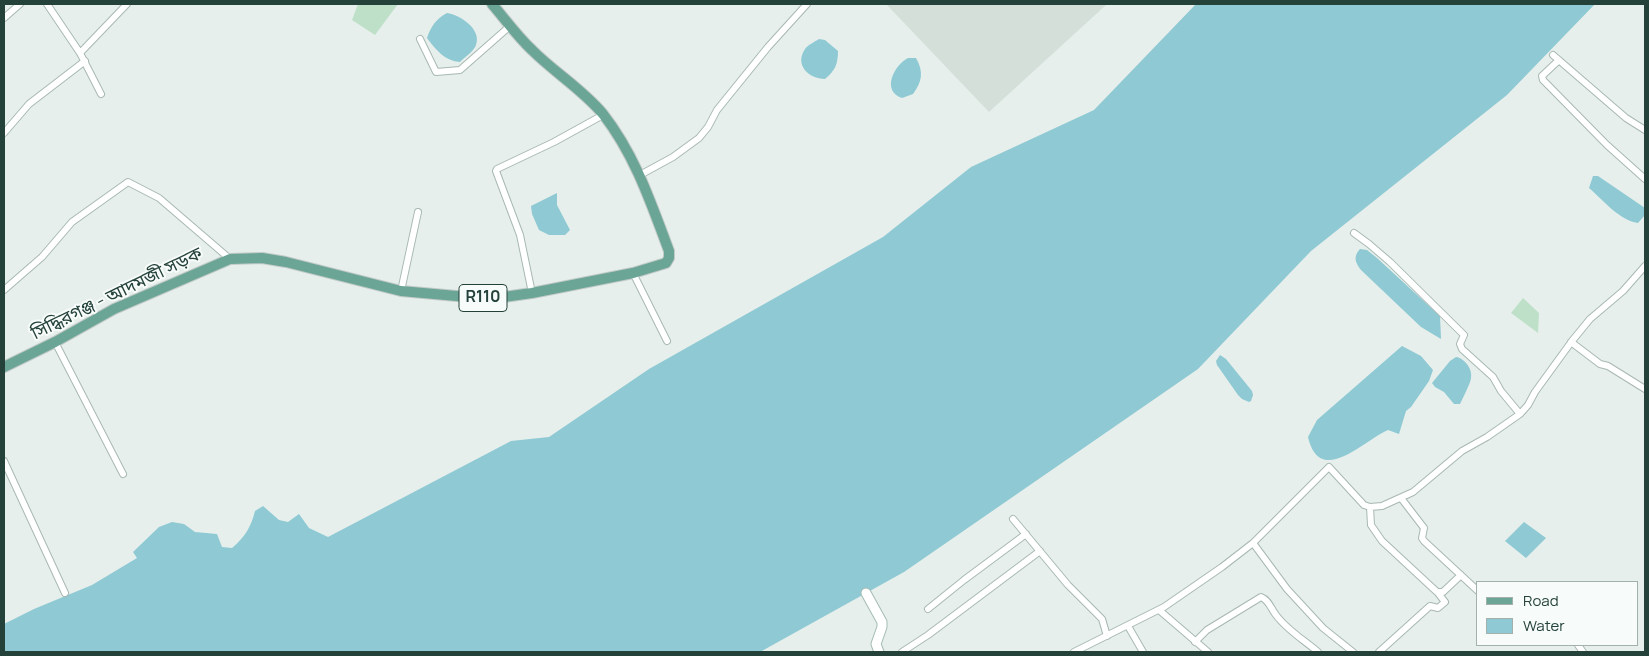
<!DOCTYPE html>
<html>
<head>
<meta charset="utf-8">
<style>
  body { margin:0 }
  #map { position:relative; width:1649px; height:656px; overflow:hidden; background:#e6efeb; font-family:Manrope,sans-serif }
  canvas { display:block }
  .frame { position:absolute; inset:0; border:5px solid #24423a; pointer-events:none }
  .legend { position:absolute; left:1476px; top:581px; width:162px; height:65px; box-sizing:border-box; background:#f7fbf9; border:1px solid #a3b1ad; margin:0; padding:6px 9px; list-style:none; font-size:15px; color:#24423a }
  .legend li { display:flex; align-items:center; gap:10px; height:25px }
  .legend b { width:25px; border:1px solid #a3b1ad }
</style>
</head>
<body>
<div id="map">
<canvas width="1649" height="656"></canvas>
<div class="frame"></div>
<ul class="legend">
<li><b style="height:6px;background:#6aa596"></b>Road</li>
<li><b style="height:14px;background:#8ec9d4"></b>Water</li>
</ul>
</div>
<script>
const context = document.querySelector('canvas').getContext('2d');
context.lineJoin = 'round';
function fill(path, color) { context.fillStyle = color; context.fill(path, 'evenodd'); }
function stroke(path, color, width, dash) { context.strokeStyle = color; context.lineWidth = width; context.lineCap = dash ? 'butt' : 'round'; context.setLineDash(dash || []); context.stroke(path); }
function write(font, color, halo, rows, align = 'center') {
  context.font = font + ' Manrope,"Noto Sans Bengali",sans-serif'; context.lineWidth = 4; context.setLineDash([]); context.textBaseline = 'middle'; context.strokeStyle = halo; context.fillStyle = color; for (const [text, x, y, turn = 0] of rows) {
    context.save(); context.translate(x, y); context.rotate((+turn || 0) * Math.PI / 180); context.textAlign = isNaN(turn) ? turn : align; if (halo) context.strokeText(text, 0, 0); context.fillText(text, 0, 0); context.restore();
  }
}
const built = new Path2D(`
  M 886,4 L 1105,4 L 1106,5 L 989,112 Z`);
const green = new Path2D(`
  M 358,4 L 398,4 L 375,35 L 352,20 Z
  M 1523,298 L 1539,313 L 1538,333 L 1511,313 Z`);
const water = new Path2D(`
  M 1196,4 L 1595,4 L 1507,95 L 1311,251 L 1198,369 L 904,572 L 760,652 L 4,652 L 4,624 L 34,609 L 92,585 L 137,558 L 133,552 L 159,527 L 172,522 L 184,524 L 195,532 L 217,534 L 222,547 L 232,548 C 245,537 251,527 255,511 L 263,506 L 279,520 L 288,522 L 299,514 L 309,528 L 328,537 L 511,441 L 549,437 L 649,369 L 883,237 L 971,167 L 1094,110 Z
  M 447,13 C 460,15 482,29 476,45 C 474,51 465,57 460,62 C 445,61 436,50 427,38 C 431,26 436,19 447,13 Z
  M 819,39 L 825,40 L 838,51 C 838,64 835,71 825,79 C 809,79 794,65 805,49 C 808,45 814,42 819,39 Z
  M 908,58 L 916,58 C 924,72 922,82 913,94 L 902,98 C 881,91 894,65 908,58 Z
  M 1593,176 L 1598,176 L 1645,208 L 1645,215 L 1638,223 C 1619,220 1603,200 1589,188 Z
  M 557,193 L 557,205 L 570,230 L 565,235 L 549,235 L 539,230 L 532,214 L 531,206 Z
  M 1360,249 L 1367,250 L 1377,258 L 1440,316 L 1441,339 L 1421,327 L 1361,270 C 1355,262 1353,257 1360,249 Z
  M 1402,346 L 1421,356 L 1433,370 L 1429,381 L 1411,407 L 1406,411 L 1399,434 L 1388,430 C 1364,440 1320,488 1308,437 L 1317,420 Z
  M 1220,355 L 1226,359 L 1252,391 L 1253,395 L 1251,401 L 1249,402 L 1242,399 L 1238,395 L 1217,365 L 1216,361 Z
  M 1456,357 C 1464,358 1473,369 1471,378 C 1471,382 1462,400 1460,404 L 1454,404 L 1444,392 L 1435,387 L 1432,383 L 1450,361 Z
  M 1524,522 L 1546,538 L 1526,558 L 1505,541 Z`);
const street = new Path2D(`
  M 47,4 L 80,53 L 101,94
  M 4,18 L 20,4
  M 420,39 L 436,72 L 460,70 L 510,26
  M 80,53 L 127,4
  M 1553,55 L 1626,118 L 1645,130
  M 1559,60 L 1542,76 L 1543,80 L 1607,145 L 1645,179
  M 4,133 L 29,104 L 85,61
  M 640,175 L 673,157 L 699,138 L 708,127 L 717,110 L 768,47 L 807,4
  M 1354,233 L 1369,244 L 1390,262 L 1464,335 L 1460,344 L 1462,349 L 1493,377 L 1501,391 L 1520,414
  M 633,273 L 667,341
  M 4,290 L 42,257 L 72,222 L 128,182 L 159,198 L 230,259
  M 401,291 L 418,212
  M 532,293 L 520,235 L 496,171 L 497,169 L 554,142 L 603,115
  M 55,342 L 123,474
  M 1571,342 L 1600,364 L 1608,366 L 1645,389
  M 4,461 L 65,593
  M 1401,498 L 1424,528 L 1422,538 L 1424,541 L 1478,591
  M 1370,507 L 1371,525 L 1382,541 L 1437,592 L 1443,592 L 1461,575
  M 1013,519 L 1068,585 L 1102,619 L 1107,636
  M 1253,543 L 1287,589 L 1323,628 L 1353,652
  M 928,609 L 964,580 L 1026,534
  M 1159,610 L 1208,652
  M 1128,626 L 1143,652
  M 1195,642 L 1207,630 L 1261,597 C 1269,600 1271,609 1276,615 C 1287,630 1304,640 1318,652
  M 1578,645 L 1583,652
  M 902,652 L 928,635 L 1040,551
  M 1074,652 L 1164,607 L 1222,567 L 1253,543 L 1329,467 L 1364,505 L 1370,507 L 1382,506 L 1413,492 L 1462,451 L 1487,437 L 1520,414 L 1528,405 L 1535,392 L 1572,341 L 1590,319 L 1623,291 L 1645,266
  M 1379,652 L 1430,606 L 1438,608 L 1445,602 L 1438,593`);
const secondary = new Path2D(`
  M 866,593 L 882,622 L 882,627 L 876,644 L 879,652`);
const primary = new Path2D(`
  M 4,367 L 55,342 L 114,309 L 230,259 L 262,258 L 286,262 L 401,291 L 490,299 L 532,293 L 633,273 L 666,263 L 669,258 L 669,251 C 651,203 635,155 603,114 C 582,89 555,73 532,50 C 517,36 505,19 492,4`);
const shields = [
  [483,298,48]
];
const shieldNames = [
  ["R110",483,298]
];
const streetNames = [
  ["সিদ্ধিরগঞ্জ - আদমজী সড়ক",117,294,-26]
];
fill(built, '#d4dfda');
fill(green, '#bfe0c8');
fill(water, '#8ec9d4');
stroke(street, '#a8b8b2', 8);
stroke(secondary, '#a4bbb3', 11);
stroke(primary, '#c2cac8', 12);
stroke(street, '#fff', 6);
stroke(secondary, '#fff', 9);
stroke(primary, '#6aa596', 10);
for (const [x, y, w] of shields) { const box = new Path2D(); box.roundRect(x - w / 2, y - 13.5, w, 27, 4); context.fillStyle = '#f7fbf9'; context.fill(box); stroke(box, '#24423a', 1); }
write('bold 16px', '#24423a', null, shieldNames);
write('18px', '#24423a', '#f7fbf9', streetNames);
</script>
</body>
</html>
